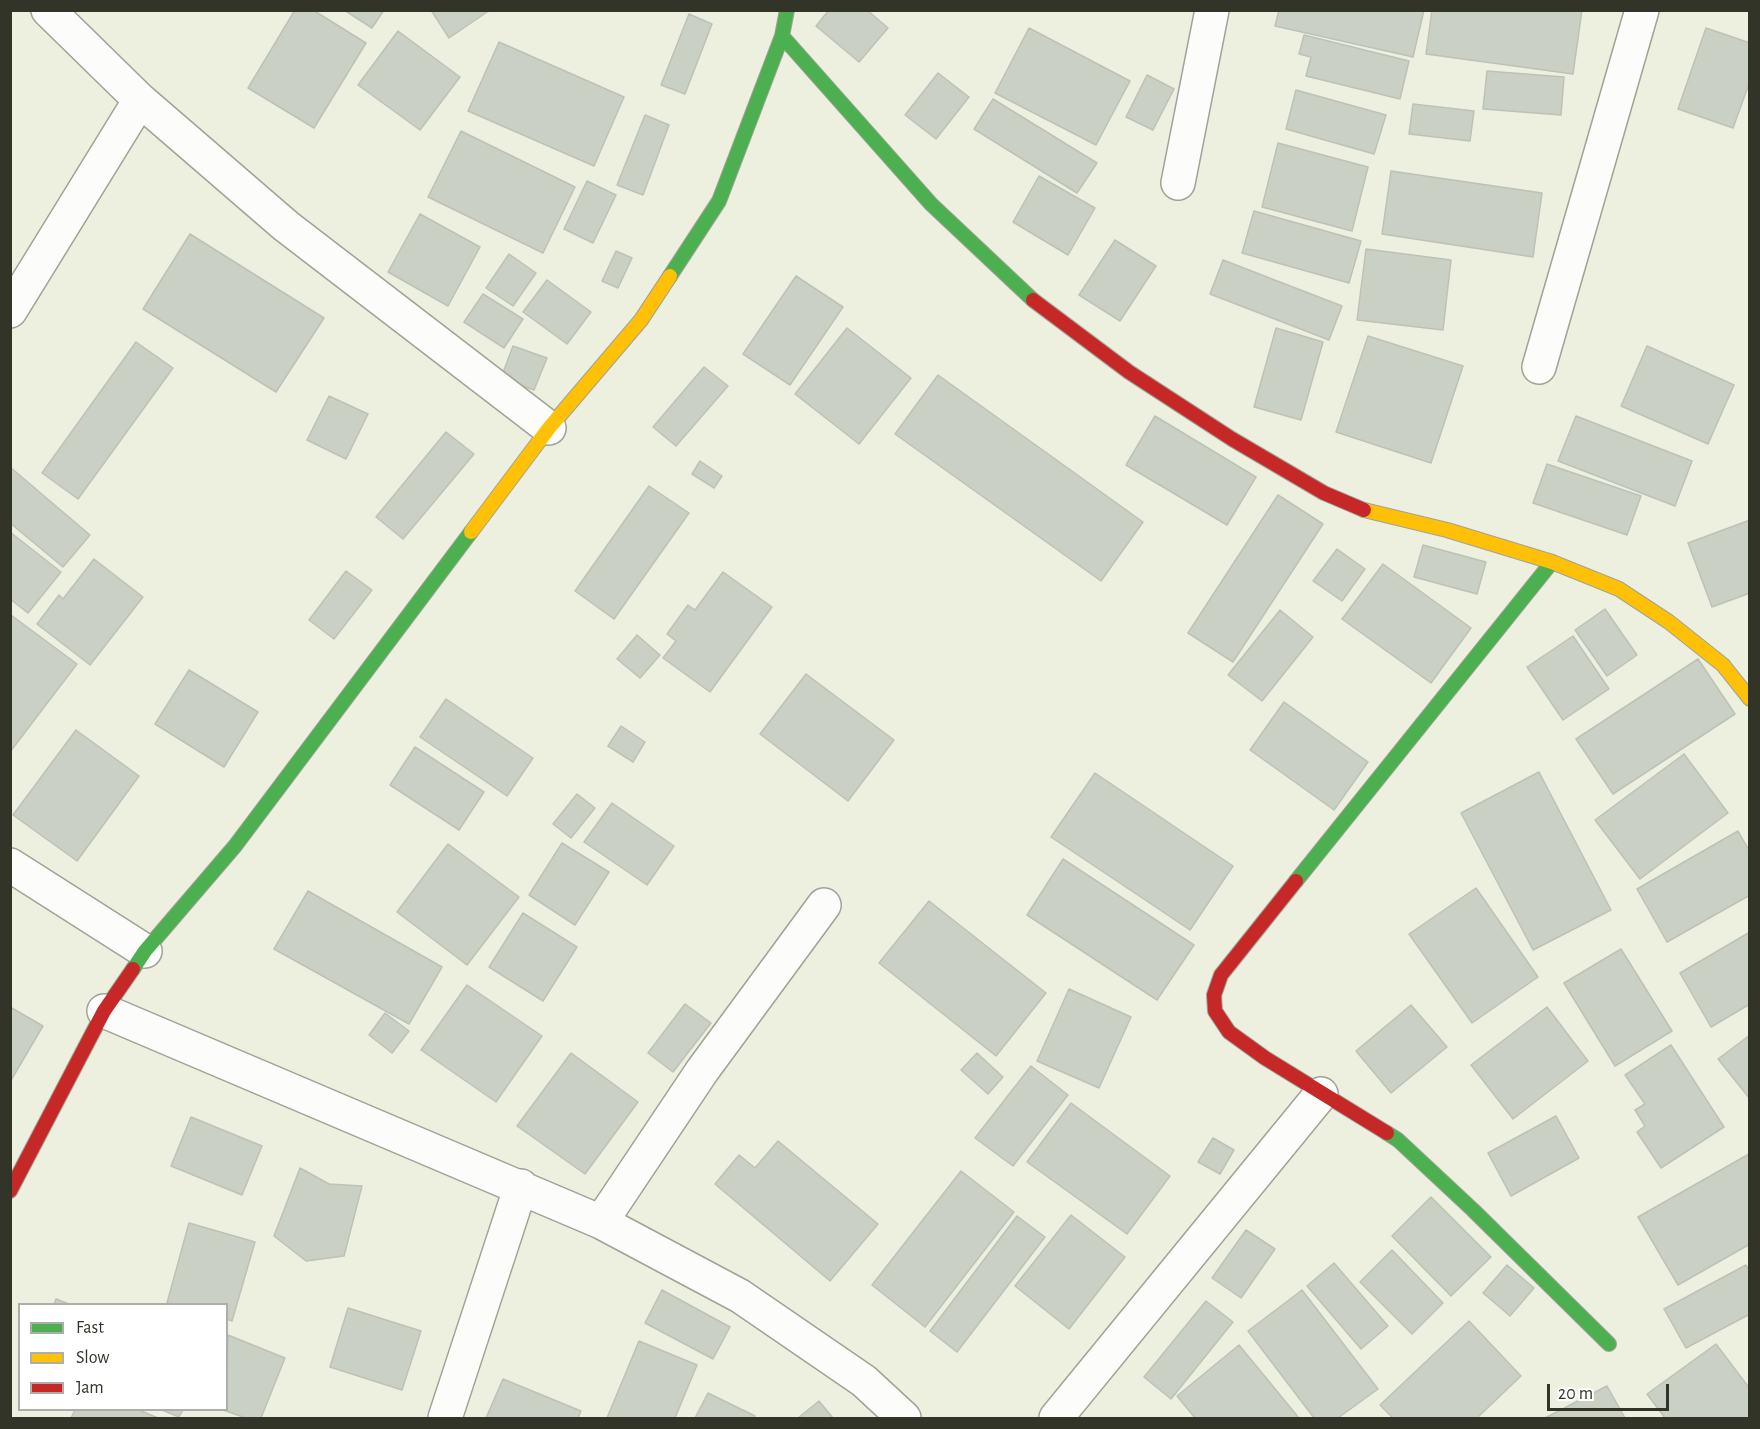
<!DOCTYPE html>
<html>
<head>
<meta charset="utf-8">
<style>
  body { margin:0 }
  #map { position:relative; width:1760px; height:1429px; overflow:hidden; background:#edefdf; font-family:"Alegreya Sans",sans-serif }
  canvas { display:block }
  .frame { position:absolute; inset:0; border:12px solid #323428; pointer-events:none }
  .legend { position:absolute; left:18px; top:1303px; width:210px; height:108px; box-sizing:border-box; background:#fff; border:2px solid #adaea9; margin:0; padding:8px 10px; list-style:none; font-size:18px; color:#323428 }
  .legend li { display:flex; align-items:center; gap:12px; height:30px }
  .legend b { width:30px; border:2px solid #adaea9 }
  .scale { position:absolute; left:1547px; top:1384px; width:122px; height:27px; box-sizing:border-box; border:3px solid #323428; border-top:0; padding-left:8px; font-size:18px; line-height:21px; white-space:nowrap; color:#323428; -webkit-text-stroke:4px #fff; paint-order:stroke }
</style>
</head>
<body>
<div id="map">
<canvas width="1760" height="1429"></canvas>
<div class="frame"></div>
<ul class="legend">
<li><b style="height:8px;background:#4caf50"></b>Fast</li>
<li><b style="height:8px;background:#ffc107"></b>Slow</li>
<li><b style="height:8px;background:#c62828"></b>Jam</li>
</ul>
<div class="scale">20 m</div>
</div>
<script>
const context = document.querySelector('canvas').getContext('2d');
context.lineJoin = 'round';
function fill(path, color) { context.fillStyle = color; context.fill(path, 'evenodd'); }
function stroke(path, color, width, dash) { context.strokeStyle = color; context.lineWidth = width; context.lineCap = dash ? 'butt' : 'round'; context.setLineDash(dash || []); context.stroke(path); }
const building = new Path2D(`
  M 295,10 L 313,10 L 366,43 L 314,128 L 248,88 Z
  M 344,10 L 384,10 L 372,28 Z
  M 431,10 L 490,10 L 449,38 Z
  M 829,10 L 867,10 L 888,28 L 859,62 L 816,26 Z
  M 1279,10 L 1424,10 L 1413,57 L 1275,26 Z
  M 1432,10 L 1582,10 L 1573,74 L 1426,54 Z
  M 689,14 L 712,24 L 685,94 L 661,85 Z
  M 1029,28 L 1130,81 L 1096,145 L 995,93 Z
  M 1706,28 L 1750,43 L 1750,81 L 1733,128 L 1678,109 Z
  M 398,31 L 460,77 L 420,130 L 358,85 Z
  M 1304,35 L 1409,61 L 1400,99 L 1306,76 L 1311,57 L 1299,54 Z
  M 499,42 L 624,97 L 594,166 L 468,111 Z
  M 1487,71 L 1564,77 L 1561,115 L 1483,109 Z
  M 938,73 L 969,97 L 936,139 L 905,115 Z
  M 1147,75 L 1174,89 L 1153,130 L 1126,117 Z
  M 1296,90 L 1386,115 L 1374,154 L 1286,129 Z
  M 993,99 L 1097,163 L 1077,193 L 974,129 Z
  M 1413,104 L 1474,111 L 1470,141 L 1409,134 Z
  M 645,115 L 669,125 L 643,195 L 617,185 Z
  M 461,131 L 575,187 L 543,253 L 428,197 Z
  M 1278,143 L 1368,167 L 1352,231 L 1262,207 Z
  M 1391,171 L 1542,193 L 1533,257 L 1382,234 Z
  M 1039,176 L 1095,208 L 1068,255 L 1013,222 Z
  M 587,181 L 616,195 L 593,243 L 564,229 Z
  M 1254,211 L 1361,241 L 1349,283 L 1242,253 Z
  M 420,214 L 480,247 L 448,306 L 388,272 Z
  M 190,234 L 324,318 L 276,392 L 143,309 Z
  M 1115,240 L 1156,266 L 1120,321 L 1079,295 Z
  M 1366,249 L 1451,260 L 1443,330 L 1357,320 Z
  M 616,251 L 632,258 L 618,288 L 602,281 Z
  M 509,254 L 536,273 L 513,306 L 486,288 Z
  M 1223,260 L 1342,306 L 1329,340 L 1210,294 Z
  M 796,276 L 843,307 L 790,385 L 743,354 Z
  M 547,280 L 591,312 L 567,344 L 523,312 Z
  M 483,294 L 523,319 L 504,348 L 464,322 Z
  M 847,328 L 911,378 L 859,444 L 795,394 Z
  M 1276,328 L 1323,342 L 1301,420 L 1254,407 Z
  M 1368,336 L 1463,366 L 1431,463 L 1336,432 Z
  M 136,342 L 173,368 L 78,499 L 42,473 Z
  M 513,346 L 547,358 L 534,390 L 501,378 Z
  M 1647,346 L 1734,385 L 1708,444 L 1621,406 Z
  M 704,367 L 728,386 L 676,446 L 653,427 Z
  M 938,375 L 1143,522 L 1101,581 L 895,434 Z
  M 329,396 L 368,414 L 346,459 L 307,440 Z
  M 1155,416 L 1256,477 L 1227,525 L 1126,465 Z
  M 1576,416 L 1692,461 L 1675,506 L 1558,461 Z
  M 446,432 L 474,454 L 403,539 L 376,517 Z
  M 700,461 L 722,476 L 714,488 L 692,474 Z
  M 1547,464 L 1641,496 L 1627,535 L 1533,503 Z
  M 10,467 L 90,535 L 63,567 L 10,523 Z
  M 649,486 L 689,513 L 614,619 L 575,591 Z
  M 1278,495 L 1323,524 L 1233,662 L 1188,633 Z
  M 1750,520 L 1750,593 L 1712,607 L 1688,543 Z
  M 10,532 L 61,572 L 28,613 L 10,599 Z
  M 1423,545 L 1486,562 L 1477,594 L 1414,577 Z
  M 1337,549 L 1365,569 L 1342,601 L 1313,581 Z
  M 94,559 L 143,597 L 90,665 L 37,624 L 59,595 L 63,599 Z
  M 1383,564 L 1471,628 L 1431,683 L 1342,619 Z
  M 346,571 L 372,590 L 334,639 L 309,620 Z
  M 723,572 L 772,607 L 710,692 L 663,658 L 676,641 L 667,634 L 688,605 L 695,610 Z
  M 1605,609 L 1637,655 L 1607,676 L 1575,630 Z
  M 1280,610 L 1313,637 L 1262,701 L 1228,675 Z
  M 11,615 L 77,664 L 10,752 L 10,616 Z
  M 637,635 L 660,655 L 640,678 L 617,659 Z
  M 1573,636 L 1609,689 L 1563,720 L 1527,667 Z
  M 1698,659 L 1735,714 L 1613,794 L 1576,739 Z
  M 189,670 L 258,712 L 224,767 L 155,724 Z
  M 806,674 L 894,740 L 848,801 L 760,734 Z
  M 446,699 L 533,758 L 507,796 L 420,737 Z
  M 1284,702 L 1368,762 L 1334,810 L 1250,750 Z
  M 621,726 L 645,742 L 633,762 L 608,746 Z
  M 76,730 L 139,776 L 77,861 L 13,815 Z
  M 415,747 L 484,792 L 459,830 L 390,785 Z
  M 1684,754 L 1728,813 L 1640,879 L 1595,820 Z
  M 1539,772 L 1611,910 L 1533,950 L 1461,813 Z
  M 1095,773 L 1233,866 L 1190,930 L 1051,837 Z
  M 577,794 L 595,808 L 571,838 L 553,824 Z
  M 612,803 L 674,846 L 647,885 L 584,842 Z
  M 1738,831 L 1750,852 L 1750,895 L 1667,942 L 1637,889 Z
  M 562,843 L 609,872 L 575,925 L 529,895 Z
  M 448,844 L 519,897 L 467,965 L 397,912 Z
  M 1063,859 L 1194,945 L 1157,1000 L 1027,915 Z
  M 1476,888 L 1538,977 L 1472,1023 L 1409,934 Z
  M 308,891 L 442,967 L 409,1024 L 274,949 Z
  M 929,901 L 1046,993 L 996,1056 L 879,963 Z
  M 523,913 L 577,947 L 543,1001 L 489,967 Z
  M 1750,932 L 1750,1004 L 1711,1027 L 1680,973 Z
  M 1621,949 L 1672,1031 L 1615,1066 L 1564,983 Z
  M 467,985 L 542,1036 L 496,1102 L 421,1050 Z
  M 1069,989 L 1131,1017 L 1099,1088 L 1037,1061 Z
  M 685,1004 L 711,1023 L 673,1072 L 648,1053 Z
  M 1411,1005 L 1447,1047 L 1391,1093 L 1356,1051 Z
  M 10,1007 L 43,1026 L 10,1082 Z
  M 1547,1007 L 1588,1061 L 1513,1119 L 1471,1065 Z
  M 385,1013 L 409,1031 L 392,1053 L 369,1035 Z
  M 1750,1035 L 1750,1099 L 1718,1059 Z
  M 1671,1045 L 1724,1127 L 1661,1168 L 1637,1132 L 1645,1126 L 1635,1110 L 1645,1104 L 1625,1075 Z
  M 571,1053 L 638,1102 L 585,1174 L 517,1126 Z
  M 977,1053 L 1003,1077 L 988,1094 L 961,1070 Z
  M 1031,1066 L 1068,1095 L 1013,1166 L 975,1138 Z
  M 1071,1103 L 1170,1176 L 1127,1234 L 1027,1162 Z
  M 1556,1116 L 1579,1158 L 1511,1196 L 1488,1153 Z
  M 191,1117 L 262,1146 L 242,1195 L 171,1166 Z
  M 1213,1138 L 1234,1150 L 1220,1174 L 1198,1162 Z
  M 778,1141 L 878,1224 L 830,1281 L 715,1184 L 739,1155 L 755,1168 Z
  M 1749,1154 L 1750,1244 L 1678,1285 L 1638,1217 Z
  M 300,1168 L 329,1184 L 362,1186 L 344,1256 L 306,1261 L 274,1236 Z
  M 961,1171 L 1014,1212 L 925,1327 L 872,1285 Z
  M 1431,1197 L 1491,1257 L 1451,1296 L 1392,1236 Z
  M 1071,1215 L 1125,1257 L 1069,1329 L 1015,1286 Z
  M 1017,1216 L 1045,1237 L 957,1352 L 930,1331 Z
  M 189,1223 L 255,1242 L 232,1321 L 226,1319 L 226,1304 L 174,1304 L 167,1303 Z
  M 1246,1230 L 1275,1249 L 1241,1298 L 1212,1278 Z
  M 1392,1250 L 1443,1303 L 1412,1334 L 1360,1282 Z
  M 1334,1263 L 1388,1326 L 1361,1349 L 1307,1286 Z
  M 1507,1265 L 1534,1288 L 1510,1316 L 1483,1293 Z
  M 1746,1265 L 1750,1272 L 1750,1314 L 1686,1348 L 1664,1309 Z
  M 662,1290 L 730,1327 L 713,1359 L 645,1323 Z
  M 1302,1290 L 1378,1389 L 1338,1418 L 1314,1418 L 1248,1331 Z
  M 56,1299 L 69,1304 L 54,1304 Z
  M 1206,1301 L 1233,1322 L 1171,1399 L 1144,1377 Z
  M 348,1308 L 421,1331 L 402,1390 L 330,1367 Z
  M 1469,1321 L 1521,1376 L 1477,1418 L 1393,1418 L 1380,1405 Z
  M 228,1335 L 285,1358 L 261,1418 L 246,1418 L 223,1410 L 226,1410 Z
  M 639,1341 L 697,1365 L 675,1418 L 607,1418 Z
  M 1716,1344 L 1750,1389 L 1750,1418 L 1665,1418 L 1647,1394 Z
  M 1239,1345 L 1299,1418 L 1195,1418 L 1177,1396 Z
  M 503,1379 L 581,1411 L 578,1418 L 486,1418 Z
  M 1607,1386 L 1625,1418 L 1545,1418 Z
  M 708,1393 L 755,1416 L 754,1418 L 695,1418 Z
  M 819,1401 L 833,1418 L 798,1418 Z
  M 75,1410 L 139,1410 L 158,1418 L 71,1418 Z
  M 162,1410 L 183,1410 L 179,1417 Z`);
const street = new Path2D(`
  M 48,10 L 140,100 L 286,226 L 549,428
  M 1178,183 L 1212,10
  M 10,311 L 140,100
  M 1539,367 L 1642,10
  M 10,865 L 145,951
  M 104,1011 L 601,1222 L 740,1296 L 864,1381 L 904,1418
  M 601,1222 L 702,1071 L 824,905
  M 445,1418 L 521,1186
  M 1056,1418 L 1321,1094`);
const fast = new Path2D(`
  M 782,36 L 931,204 L 1033,300
  M 670,276 L 719,201 L 782,36 L 787,10
  M 1296,881 L 1552,562
  M 133,969 L 145,951 L 235,846 L 471,532
  M 1387,1133 L 1398,1140 L 1473,1210 L 1609,1344`);
const slow = new Path2D(`
  M 1364,510 L 1447,530 L 1552,562 L 1619,589 L 1669,622 L 1723,665 L 1750,699
  M 471,532 L 549,428 L 641,320 L 670,276`);
const jam = new Path2D(`
  M 1033,300 L 1129,372 L 1232,439 L 1324,493 L 1364,510
  M 1296,881 L 1221,975 L 1214,995 L 1215,1011 L 1229,1032 L 1265,1058 L 1387,1133
  M 10,1191 L 104,1011 L 133,969`);
fill(building, '#cad0c4');
stroke(building, '#bdc2b6', 1.5);
stroke(street, '#a1a296', 36);
stroke(fast, '#a1a296', 16);
stroke(slow, '#a1a296', 16);
stroke(jam, '#a1a296', 16);
stroke(street, '#fcfdfa', 33);
stroke(fast, '#4caf50', 14);
stroke(slow, '#ffc107', 14);
stroke(jam, '#c62828', 14);
</script>
</body>
</html>
